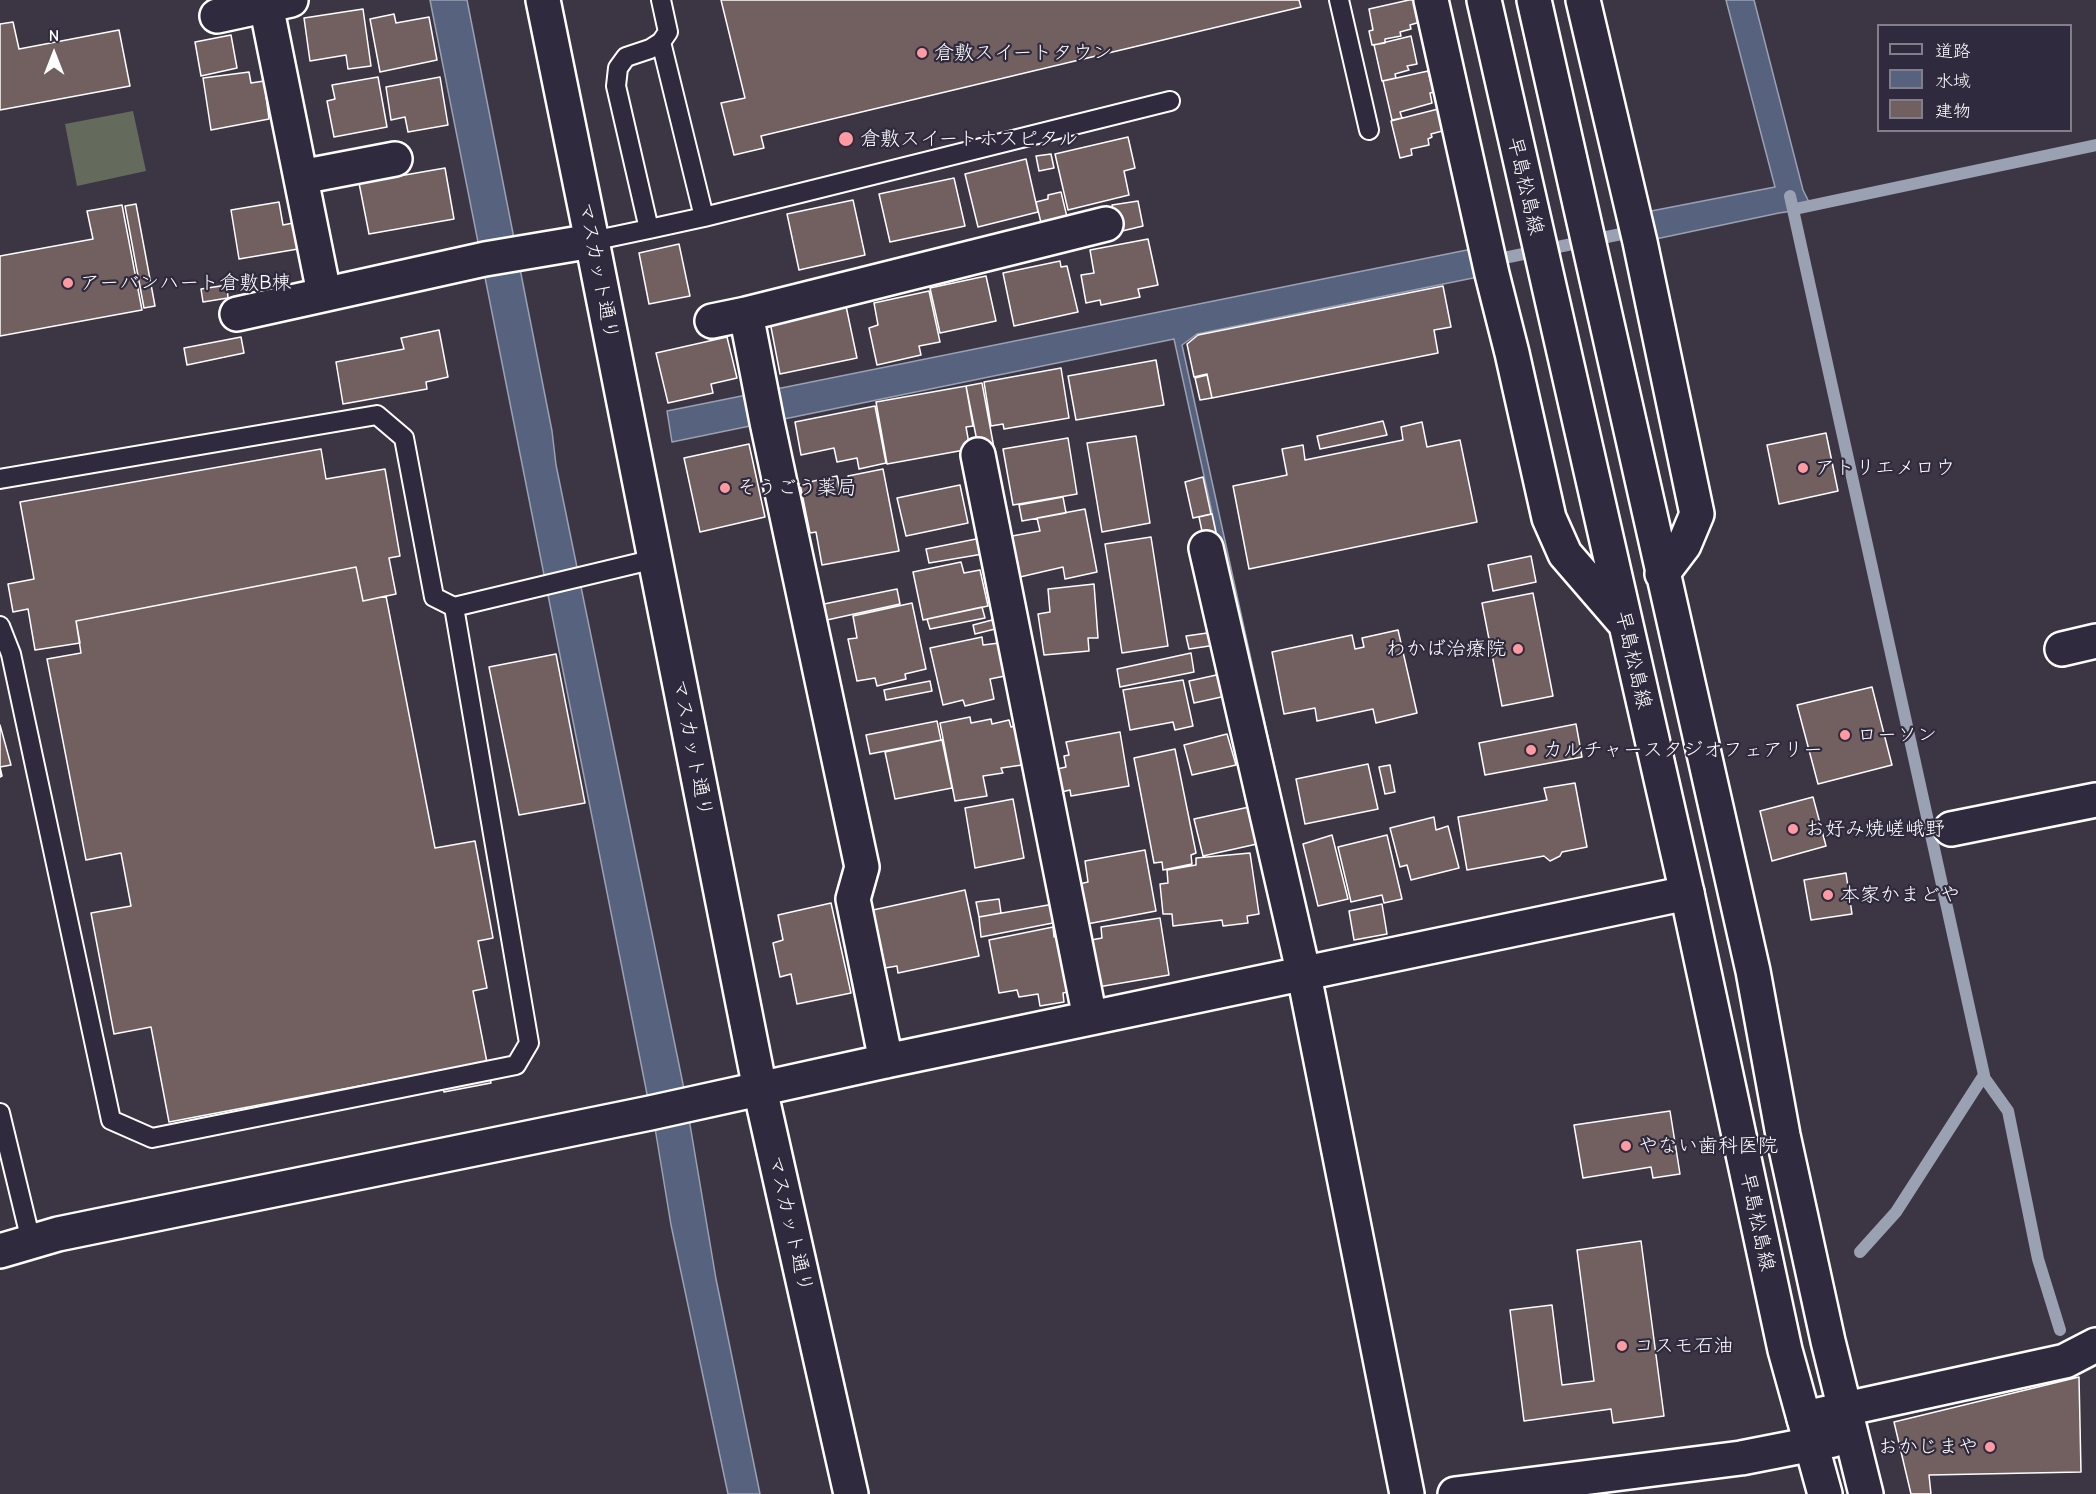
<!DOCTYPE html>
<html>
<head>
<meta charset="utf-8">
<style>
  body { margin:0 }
  #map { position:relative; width:2096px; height:1494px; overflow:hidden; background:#3c3544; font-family:"Comic Neue","Klee One",sans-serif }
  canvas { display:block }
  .legend { position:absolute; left:1877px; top:24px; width:195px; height:108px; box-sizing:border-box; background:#2f2a3d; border:2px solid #827f8b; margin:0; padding:8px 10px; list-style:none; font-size:18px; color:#fff }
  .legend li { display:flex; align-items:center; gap:12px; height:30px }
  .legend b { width:30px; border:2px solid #827f8b }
  .north { position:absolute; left:24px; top:24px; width:60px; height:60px; -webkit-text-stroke:4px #2f2a3d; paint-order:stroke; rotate:0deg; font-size:16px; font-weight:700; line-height:24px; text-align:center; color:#fff }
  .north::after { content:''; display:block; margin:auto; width:21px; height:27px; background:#fff; clip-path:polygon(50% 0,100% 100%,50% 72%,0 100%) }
</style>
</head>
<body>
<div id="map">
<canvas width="2096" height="1494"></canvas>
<ul class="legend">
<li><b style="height:8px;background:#2f2a3d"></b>道路</li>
<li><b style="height:16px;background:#56627e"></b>水域</li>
<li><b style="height:16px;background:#725f5f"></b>建物</li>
</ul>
<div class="north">N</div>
</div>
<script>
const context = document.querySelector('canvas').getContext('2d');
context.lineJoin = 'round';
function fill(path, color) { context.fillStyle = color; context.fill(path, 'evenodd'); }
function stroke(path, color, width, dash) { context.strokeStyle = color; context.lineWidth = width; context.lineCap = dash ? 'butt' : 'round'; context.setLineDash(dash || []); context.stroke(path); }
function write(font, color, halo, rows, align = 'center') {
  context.font = font + ' "Comic Neue","Klee One",sans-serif'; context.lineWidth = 4.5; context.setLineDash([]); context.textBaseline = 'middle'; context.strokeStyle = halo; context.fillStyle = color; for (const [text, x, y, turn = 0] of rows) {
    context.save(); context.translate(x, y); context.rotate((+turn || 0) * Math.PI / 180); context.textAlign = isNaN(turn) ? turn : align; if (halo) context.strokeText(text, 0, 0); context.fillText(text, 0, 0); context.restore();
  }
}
const green = new Path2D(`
  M 133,111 L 146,171 L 77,186 L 65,124 Z`);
const water = new Path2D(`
  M 430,0 L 467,0 L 552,431 L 556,465 L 684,1089 L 716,1279 L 760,1494 L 728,1494 L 671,1225 L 655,1128 L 648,1099 Z
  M 1726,0 L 1754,0 L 1803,190 L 1812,208 L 1779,213 L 1651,240 L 1646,212 L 1775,187 Z
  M 1472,249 L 1478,277 L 1197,334 L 1182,345 L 1315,951 L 1308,951 L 1174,339 L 672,442 L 667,411 Z`);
const stream = new Path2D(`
  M 1790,196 L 1984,1075 L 1896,1212 L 1860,1252
  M 1795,209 L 2096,145
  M 1489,261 L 1636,231
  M 1983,1076 L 2008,1111 L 2038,1259 L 2060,1330`);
const building = new Path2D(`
  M 721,0 L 1299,0 L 1301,7 L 761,136 L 764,148 L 734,155 L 721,103 L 745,98 Z
  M 1409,0 L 1415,0 L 1420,22 L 1410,25 L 1411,29 L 1400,32 L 1401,36 L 1385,39 L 1385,43 L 1372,45 L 1369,31 L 1373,30 L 1369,9 Z
  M 363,9 L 371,66 L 348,69 L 346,55 L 310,61 L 304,18 Z
  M 394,14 L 396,23 L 429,17 L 437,60 L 380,72 L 370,19 Z
  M 13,22 L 19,49 L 119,30 L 130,86 L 0,110 L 0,24 Z
  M 231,35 L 237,68 L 201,76 L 195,42 Z
  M 1411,36 L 1417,64 L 1407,66 L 1409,70 L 1395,74 L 1396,78 L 1382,81 L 1374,45 Z
  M 1428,71 L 1431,83 L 1437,81 L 1439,91 L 1430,93 L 1432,103 L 1400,112 L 1402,118 L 1392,120 L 1383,81 Z
  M 249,72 L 251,83 L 264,81 L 269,119 L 211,130 L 203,78 Z
  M 378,77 L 387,127 L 334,137 L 327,101 L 335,99 L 332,85 Z
  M 440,77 L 448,125 L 408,132 L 405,117 L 391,120 L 386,87 Z
  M 1438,109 L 1446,130 L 1431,134 L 1432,137 L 1428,139 L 1429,145 L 1411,149 L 1412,155 L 1400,158 L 1391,121 Z
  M 1128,137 L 1135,168 L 1124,171 L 1129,195 L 1068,210 L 1055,154 Z
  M 1051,154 L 1054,168 L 1039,171 L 1036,156 Z
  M 1026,159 L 1038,212 L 978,227 L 965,174 Z
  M 445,168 L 454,219 L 369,234 L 359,183 Z
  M 954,178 L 965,226 L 890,242 L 879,194 Z
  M 1061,192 L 1068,221 L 1042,227 L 1036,202 L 1048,199 L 1048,195 Z
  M 853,200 L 865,255 L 799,270 L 787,214 Z
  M 1138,201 L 1143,226 L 1118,232 L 1112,205 Z
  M 279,202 L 283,225 L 293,223 L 298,249 L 239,259 L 231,210 Z
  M 136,204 L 155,306 L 144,308 L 125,206 Z
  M 122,205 L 142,310 L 0,336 L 0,256 L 93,239 L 87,211 Z
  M 1148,239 L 1158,285 L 1138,289 L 1140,297 L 1101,305 L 1100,300 L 1086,303 L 1081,275 L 1094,273 L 1090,250 Z
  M 679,244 L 690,296 L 649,304 L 639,253 Z
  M 1060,261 L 1061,267 L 1067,266 L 1078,312 L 1014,326 L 1003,273 Z
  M 986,276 L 996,321 L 940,333 L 930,288 Z
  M 227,285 L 228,298 L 203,302 L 201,289 Z
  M 1443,286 L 1451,327 L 1434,330 L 1438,353 L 1212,398 L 1207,374 L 1194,377 L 1187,344 L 1198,335 Z
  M 929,291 L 940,342 L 919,346 L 921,355 L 877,365 L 869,328 L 878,325 L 874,303 Z
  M 846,306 L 857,358 L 780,374 L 770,322 Z
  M 439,330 L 448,377 L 426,382 L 427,389 L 343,404 L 336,362 L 404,349 L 401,338 Z
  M 241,337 L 244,353 L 187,365 L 184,348 Z
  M 727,337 L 737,378 L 711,384 L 713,393 L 668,403 L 656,353 Z
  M 1156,360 L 1164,405 L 1076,420 L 1068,376 Z
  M 1061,368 L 1069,418 L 1004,429 L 1003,424 L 991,426 L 984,382 Z
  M 1207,375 L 1212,398 L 1200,400 L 1195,378 Z
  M 982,383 L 994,448 L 979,451 L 966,386 Z
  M 966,386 L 973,426 L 966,427 L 970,449 L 887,464 L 876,402 Z
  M 875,406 L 886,463 L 859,469 L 857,458 L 837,462 L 834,448 L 801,455 L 795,422 Z
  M 1383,421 L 1387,435 L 1320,449 L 1317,436 Z
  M 1422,422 L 1427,447 L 1460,440 L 1477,522 L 1249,569 L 1233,486 L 1287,475 L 1282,449 L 1303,445 L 1305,460 L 1403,440 L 1401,427 Z
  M 1826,433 L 1838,491 L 1779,504 L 1767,445 Z
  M 1136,436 L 1150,523 L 1102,532 L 1087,443 Z
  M 1068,438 L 1077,494 L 1013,505 L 1003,449 Z
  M 749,444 L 765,517 L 700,532 L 684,458 Z
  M 321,449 L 326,479 L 385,469 L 400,556 L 389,558 L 396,594 L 363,601 L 356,567 L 76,621 L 80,643 L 35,650 L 28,609 L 13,612 L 8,584 L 34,579 L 20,502 Z
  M 883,469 L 899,551 L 822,565 L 816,532 L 810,533 L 800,484 L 837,476 L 840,490 L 851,488 L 848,476 Z
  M 1203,477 L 1211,514 L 1193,518 L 1185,482 Z
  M 960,485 L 968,523 L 906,536 L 897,498 Z
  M 1063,497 L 1066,513 L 1022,521 L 1019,505 Z
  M 1085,509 L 1097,572 L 1065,579 L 1063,567 L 1020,577 L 1012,536 L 1040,531 L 1037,518 Z
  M 1212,514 L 1216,533 L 1203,536 L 1199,517 Z
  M 1151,537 L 1168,646 L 1122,653 L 1105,544 Z
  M 981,538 L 983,554 L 929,563 L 926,549 Z
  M 1531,556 L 1536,582 L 1493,591 L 1488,565 Z
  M 961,562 L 964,573 L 980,570 L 988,606 L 923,620 L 913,572 Z
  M 356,567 L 363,601 L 386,596 L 435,848 L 475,841 L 493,938 L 478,941 L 487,988 L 473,991 L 491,1083 L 444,1092 L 441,1079 L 398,1087 L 396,1079 L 169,1122 L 151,1027 L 114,1034 L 91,913 L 131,906 L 121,853 L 86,860 L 47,659 L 81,653 L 76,621 Z
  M 1094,584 L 1098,638 L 1088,638 L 1089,651 L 1044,655 L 1038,614 L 1050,612 L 1048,589 Z
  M 897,589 L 900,604 L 827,620 L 824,604 Z
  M 1533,593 L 1553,696 L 1502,706 L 1482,603 Z
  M 912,603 L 926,669 L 905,674 L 906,679 L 877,686 L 875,678 L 857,681 L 848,639 L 857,638 L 853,616 Z
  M 982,607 L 985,618 L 930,629 L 927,619 Z
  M 992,620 L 995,629 L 975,634 L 973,625 Z
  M 1398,630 L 1417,713 L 1376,723 L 1373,709 L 1317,721 L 1315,708 L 1284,714 L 1272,652 L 1352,635 L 1355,649 L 1364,647 L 1362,638 Z
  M 1214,632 L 1216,645 L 1189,649 L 1186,636 Z
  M 982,637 L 983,645 L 999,643 L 1005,676 L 990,679 L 994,699 L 965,706 L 963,700 L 943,705 L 930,648 Z
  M 1191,653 L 1194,672 L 1120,687 L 1117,669 Z
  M 556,654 L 585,803 L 519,815 L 489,667 Z
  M 1221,674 L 1226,696 L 1194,703 L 1189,681 Z
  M 1183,680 L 1193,726 L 1175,730 L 1173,722 L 1130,730 L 1123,690 Z
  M 930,681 L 932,691 L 886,700 L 884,690 Z
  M 1872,687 L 1892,765 L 1818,784 L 1797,705 Z
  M 970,717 L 971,723 L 991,719 L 992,724 L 1009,720 L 1011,727 L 1015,726 L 1022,765 L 1001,768 L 1003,773 L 983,776 L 987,796 L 955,801 L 940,723 Z
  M 937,721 L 941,740 L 870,754 L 866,735 Z
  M 1576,724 L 1582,757 L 1485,775 L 1479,743 Z
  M 0,725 L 11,765 L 0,767 L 2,776 L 0,777 Z
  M 1120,732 L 1129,786 L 1071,796 L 1070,790 L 1057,793 L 1053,770 L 1066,767 L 1064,756 L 1069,755 L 1066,742 Z
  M 1227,734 L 1236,765 L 1192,775 L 1184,745 Z
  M 942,740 L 952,788 L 895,799 L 885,752 Z
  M 1175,749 L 1196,853 L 1191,855 L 1192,864 L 1163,870 L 1162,862 L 1154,863 L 1134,758 Z
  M 1368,764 L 1378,809 L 1305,824 L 1296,779 Z
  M 1390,765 L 1395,792 L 1385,794 L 1379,767 Z
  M 1575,783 L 1587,847 L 1562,852 L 1560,856 L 1550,861 L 1544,856 L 1467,870 L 1458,817 L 1547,800 L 1544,788 Z
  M 1813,797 L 1826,846 L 1772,861 L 1760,811 Z
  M 1013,799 L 1024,858 L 975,868 L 965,808 Z
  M 1249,807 L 1257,844 L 1203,856 L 1194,819 Z
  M 1434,817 L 1436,830 L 1448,826 L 1459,868 L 1411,880 L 1407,865 L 1400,867 L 1390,828 Z
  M 1332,835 L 1348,899 L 1318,906 L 1303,844 Z
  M 1387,835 L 1402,899 L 1384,903 L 1382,895 L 1351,902 L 1338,847 Z
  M 1145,850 L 1156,911 L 1087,924 L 1079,884 L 1088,882 L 1085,861 Z
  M 1250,853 L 1259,914 L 1247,916 L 1248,923 L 1223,926 L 1222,920 L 1173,926 L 1172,914 L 1163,914 L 1160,884 L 1168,883 L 1167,870 L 1196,865 L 1196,858 Z
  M 1846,873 L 1852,914 L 1811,920 L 1804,880 Z
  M 965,890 L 979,956 L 898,973 L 897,966 L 885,968 L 873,910 Z
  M 999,899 L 1001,913 L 979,917 L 976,902 Z
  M 831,903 L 851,993 L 797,1004 L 791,974 L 780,977 L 773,943 L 783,940 L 778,915 Z
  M 1054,904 L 1058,922 L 981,937 L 979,917 Z
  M 1382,904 L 1387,934 L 1354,940 L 1349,911 Z
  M 1160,918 L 1169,975 L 1098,987 L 1091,940 L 1102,938 L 1101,927 Z
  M 1053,927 L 1054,937 L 1062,936 L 1073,991 L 1063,993 L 1064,1002 L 1040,1006 L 1038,994 L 1019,997 L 1017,990 L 999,993 L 989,940 Z
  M 1670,1111 L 1680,1174 L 1653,1178 L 1651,1167 L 1583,1178 L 1574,1125 Z
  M 1641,1241 L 1664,1416 L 1613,1423 L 1611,1409 L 1524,1421 L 1510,1310 L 1552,1305 L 1562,1385 L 1594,1381 L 1577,1250 Z
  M 2079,1377 L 2081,1472 L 1929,1475 L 1931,1494 L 1911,1494 L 1894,1422 Z`);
const lane = new Path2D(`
  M 1339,0 L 1369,130
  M 661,42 L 704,217
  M 649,229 L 704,217 L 1170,101
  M 592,241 L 649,229 L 616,86 L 618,68 L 626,57 L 650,49 L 661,42 L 668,32 L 661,0
  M 0,479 L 377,415 L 404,438 L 434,597 L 454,607 L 655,559
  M 0,626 L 11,654 L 111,1120 L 152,1138 L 516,1065 L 529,1043 L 454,607
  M 0,1113 L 31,1241`);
const street = new Path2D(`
  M 266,5 L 324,293
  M 217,16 L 291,0
  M 301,177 L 395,159
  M 237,314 L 485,259 L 592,241
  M 712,321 L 746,314
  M 978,455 L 1090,1018
  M 1206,548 L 1304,975 L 1407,1494
  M 2062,649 L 2096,641
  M 1951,829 L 2096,800
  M 886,1061 L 853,899 L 862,867 L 767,422 L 746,314 L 1106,224
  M 0,1251 L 58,1234 L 650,1113 L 886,1061 L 1687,893
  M 1804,1418 L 2065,1361 L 2096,1345`);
const secondary = new Path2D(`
  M 543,0 L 592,241 L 760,1089 L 851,1494
  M 1431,0 L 1492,274 L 1512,353 L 1549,518 L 1565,554 L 1622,620
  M 1484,0 L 1687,893 L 1785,1350 L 1825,1494
  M 1534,0 L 1753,971 L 1783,1135 L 1828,1341 L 1866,1494
  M 1583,0 L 1640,242 L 1697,514 L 1684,545 L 1662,574
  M 1455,1494 L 1741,1458 L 1833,1440`);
const markers = [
  [922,53,6,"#ff9aa2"],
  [846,139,8,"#ff9aa2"],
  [68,283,6,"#ff9aa2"],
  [1803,468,6,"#ff9aa2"],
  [725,488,6,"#ff9aa2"],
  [1518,649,6,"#ff9aa2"],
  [1845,735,6,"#ff9aa2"],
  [1531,750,6,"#ff9aa2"],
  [1793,829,6,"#ff9aa2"],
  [1828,895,6,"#ff9aa2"],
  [1626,1146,6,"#ff9aa2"],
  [1622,1346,6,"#ff9aa2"],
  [1990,1447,6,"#ff9aa2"]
];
const poiNames = [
  ["倉敷スイートタウン",934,53],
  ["倉敷スイートホスピタル",860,139],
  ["アーバンハート倉敷B棟",80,283],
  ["アトリエメロウ",1815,468],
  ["そうごう薬局",737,488],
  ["わかば治療院",1506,649,"right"],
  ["ローソン",1857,735],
  ["カルチャースタジオフェアリー",1543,750],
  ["お好み焼嵯峨野",1805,829],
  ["本家かまどや",1840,895],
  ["やない歯科医院",1638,1146],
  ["コスモ石油",1634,1346],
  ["おかじまや",1978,1447,"right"]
];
const streetNames = [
  ["早島松島線",1525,186,77],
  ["マスカット通り",598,271,79],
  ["早島松島線",1633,660,77],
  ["マスカット通り",692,748,79],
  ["早島松島線",1757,1222,78],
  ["マスカット通り",790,1224,77]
];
fill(green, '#646a5c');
fill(water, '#56627e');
stroke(water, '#9aa1b2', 1.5);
stroke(stream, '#9aa1b2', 12);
fill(building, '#725f5f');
stroke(building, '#fff', 1.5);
stroke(lane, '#fff', 22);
stroke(street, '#fff', 38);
stroke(secondary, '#fff', 38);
stroke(lane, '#2f2a3d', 18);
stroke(street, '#2f2a3d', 33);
stroke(secondary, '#2f2a3d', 33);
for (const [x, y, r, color] of markers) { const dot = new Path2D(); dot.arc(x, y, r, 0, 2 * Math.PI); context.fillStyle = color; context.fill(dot); stroke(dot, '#2f2a3d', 2); }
write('20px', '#fff', '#2f2a3d', poiNames, 'left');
write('20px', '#fff', '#2f2a3d', streetNames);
</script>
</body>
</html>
